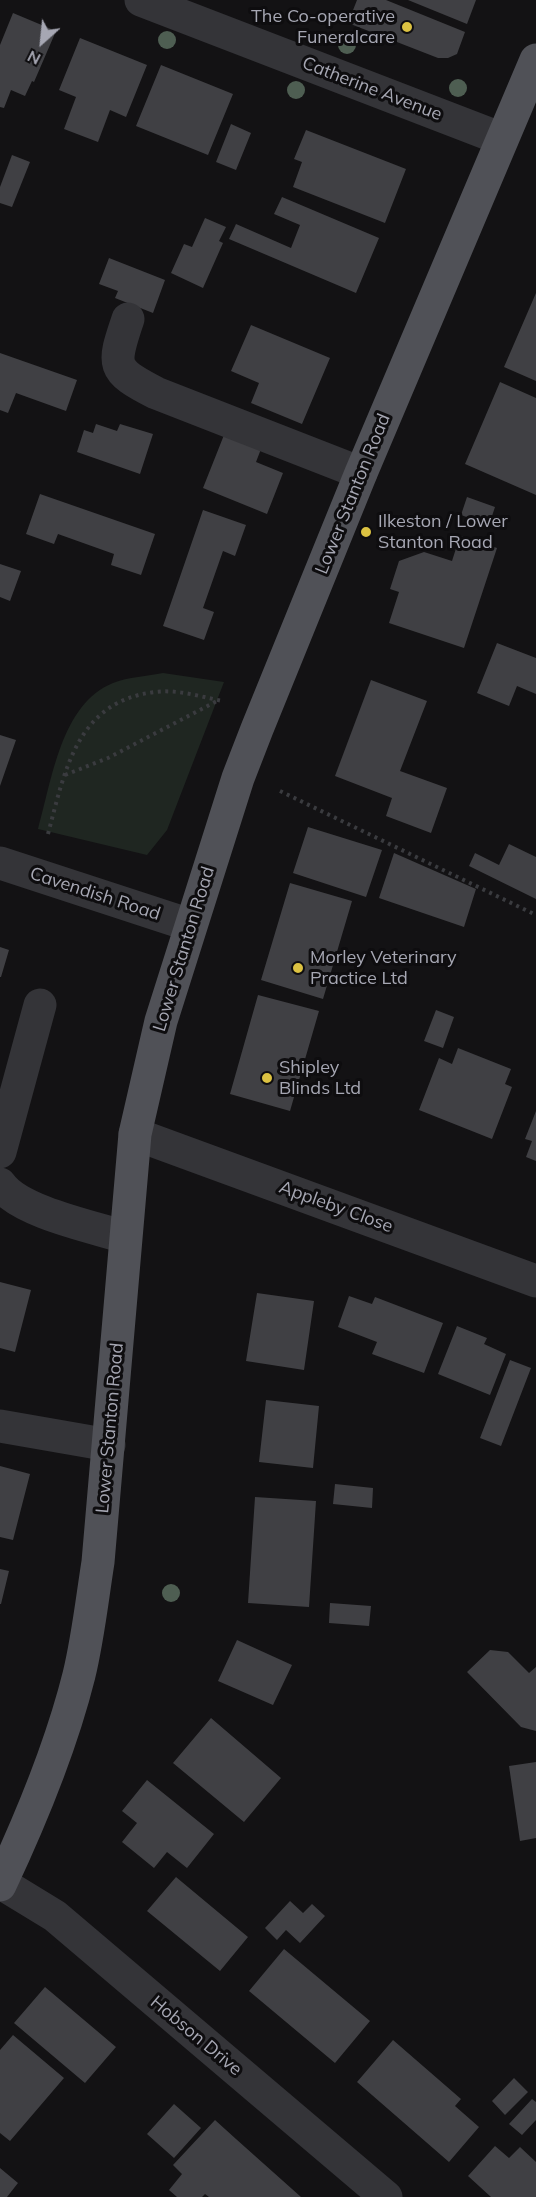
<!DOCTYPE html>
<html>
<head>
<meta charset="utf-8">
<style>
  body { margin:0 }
  #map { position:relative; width:536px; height:2197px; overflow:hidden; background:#131214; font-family:Mulish,sans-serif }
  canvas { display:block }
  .north { position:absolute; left:12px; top:12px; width:60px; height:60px; -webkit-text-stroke:4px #0e0d0f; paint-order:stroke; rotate:207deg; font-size:16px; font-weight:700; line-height:24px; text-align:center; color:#a6a7b3 }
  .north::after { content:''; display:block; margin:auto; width:21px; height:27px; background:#a6a7b3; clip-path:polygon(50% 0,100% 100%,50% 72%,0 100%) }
</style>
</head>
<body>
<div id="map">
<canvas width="536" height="2197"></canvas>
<div class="north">N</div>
</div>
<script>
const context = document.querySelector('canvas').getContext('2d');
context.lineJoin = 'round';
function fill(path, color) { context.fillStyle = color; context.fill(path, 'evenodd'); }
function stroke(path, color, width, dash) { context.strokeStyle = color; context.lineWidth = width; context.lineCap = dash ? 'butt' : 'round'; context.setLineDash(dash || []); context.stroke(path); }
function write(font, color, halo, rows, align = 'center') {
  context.font = font + ' Mulish,sans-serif'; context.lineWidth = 6; context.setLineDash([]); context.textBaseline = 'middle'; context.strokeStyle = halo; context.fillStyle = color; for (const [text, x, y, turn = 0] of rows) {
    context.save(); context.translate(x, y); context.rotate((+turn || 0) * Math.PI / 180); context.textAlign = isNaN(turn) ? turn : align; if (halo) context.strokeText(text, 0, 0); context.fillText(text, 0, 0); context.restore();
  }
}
const green = new Path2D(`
  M 163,673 L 224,682 L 167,830 L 147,855 L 38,829 C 52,780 61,704 113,683 C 128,677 148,676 163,673 Z`);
const building = new Path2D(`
  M 357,0 L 386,0 L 465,32 L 457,54 L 448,58 L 438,58 L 348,23 Z
  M 408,0 L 476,0 L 467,24 Z
  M 13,13 L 56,31 L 34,82 L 32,81 L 25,96 L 11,90 L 4,108 L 0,107 L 0,45 Z
  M 80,38 L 147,65 L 126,117 L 110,110 L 98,142 L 64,129 L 76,97 L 59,90 Z
  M 161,65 L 233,94 L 208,155 L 136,126 Z
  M 231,124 L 251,133 L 236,170 L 216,162 Z
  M 306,130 L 406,169 L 385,223 L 293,187 L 302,162 L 294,159 Z
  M 12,155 L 30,162 L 12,207 L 0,203 L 0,187 Z
  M 282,197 L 379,238 L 356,293 L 229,239 L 236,224 L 291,248 L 300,225 L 274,214 Z
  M 205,218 L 226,227 L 219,241 L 223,243 L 203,288 L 171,273 L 184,244 L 192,247 Z
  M 109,258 L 165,280 L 153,313 L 115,298 L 118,291 L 99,284 Z
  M 536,293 L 536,381 L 504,367 Z
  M 251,325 L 330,358 L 302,424 L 251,403 L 259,383 L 231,371 Z
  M 0,353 L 77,380 L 66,411 L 16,393 L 8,413 L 0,410 Z
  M 500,382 L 536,398 L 536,495 L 465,464 Z
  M 96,424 L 117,431 L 120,424 L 153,434 L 140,474 L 77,452 L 84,430 L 93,433 Z
  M 224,435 L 261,449 L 256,462 L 283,473 L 267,514 L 203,488 Z
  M 40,494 L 155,534 L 141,575 L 111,565 L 114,554 L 58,534 L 54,544 L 26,534 Z
  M 467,497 L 495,507 L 489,525 L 461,515 Z
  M 203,510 L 246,525 L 235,556 L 223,551 L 203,608 L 214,612 L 204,640 L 163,626 Z
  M 460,536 L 497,548 L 464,648 L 389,623 L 399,592 L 390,589 L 399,561 L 424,552 L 452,561 Z
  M 0,564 L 21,571 L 10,601 L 0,597 Z
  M 497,643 L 536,658 L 536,694 L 517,686 L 509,706 L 477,693 Z
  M 371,680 L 427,701 L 400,771 L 447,788 L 431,833 L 386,816 L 392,798 L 335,776 Z
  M 0,735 L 16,740 L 0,786 Z
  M 308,827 L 382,850 L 366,897 L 293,873 Z
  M 509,844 L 536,857 L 536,899 L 469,866 L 475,853 L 499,865 Z
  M 394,853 L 476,889 L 464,927 L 379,898 Z
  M 290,883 L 352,901 L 323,999 L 261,980 Z
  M 0,947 L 9,950 L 1,977 L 0,977 Z
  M 258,995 L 319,1011 L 290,1111 L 230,1094 Z
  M 436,1010 L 454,1017 L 443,1048 L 424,1041 Z
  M 458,1048 L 511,1069 L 505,1084 L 512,1087 L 492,1139 L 419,1110 L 439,1058 L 452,1064 Z
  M 536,1111 L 536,1161 L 526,1157 L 532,1141 L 525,1139 Z
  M 0,1282 L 31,1290 L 15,1352 L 0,1348 Z
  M 257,1293 L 314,1301 L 304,1370 L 246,1361 Z
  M 349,1296 L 372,1304 L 375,1297 L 443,1323 L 424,1373 L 372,1354 L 377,1342 L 338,1327 Z
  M 457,1326 L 487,1338 L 484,1344 L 506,1354 L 490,1395 L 438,1374 Z
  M 510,1360 L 531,1368 L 501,1446 L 480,1438 Z
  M 266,1400 L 319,1406 L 313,1468 L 259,1462 Z
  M 0,1466 L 30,1474 L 13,1540 L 0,1537 Z
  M 335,1484 L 373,1488 L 372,1508 L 333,1504 Z
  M 255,1497 L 316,1501 L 309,1607 L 248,1603 Z
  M 0,1569 L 9,1571 L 1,1604 L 0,1604 Z
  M 330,1603 L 371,1606 L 369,1626 L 329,1623 Z
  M 237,1640 L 292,1665 L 273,1705 L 218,1681 Z
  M 490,1650 L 508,1652 L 529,1673 L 536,1667 L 536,1731 L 521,1727 L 467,1672 Z
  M 211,1718 L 281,1778 L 244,1822 L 173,1763 Z
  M 536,1762 L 536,1838 L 520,1841 L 509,1766 Z
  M 147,1780 L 214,1834 L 187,1868 L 167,1852 L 154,1868 L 122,1842 L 137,1823 L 122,1811 Z
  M 176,1877 L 248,1937 L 220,1971 L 147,1911 Z
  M 290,1901 L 303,1913 L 312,1904 L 325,1916 L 300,1943 L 286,1930 L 277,1940 L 265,1928 Z
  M 284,1949 L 370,2021 L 335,2063 L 249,1991 Z
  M 45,1987 L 116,2047 L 85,2083 L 14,2023 Z
  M 13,2035 L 64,2078 L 10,2141 L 0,2133 L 0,2050 Z
  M 393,2040 L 461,2099 L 455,2106 L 479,2127 L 449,2162 L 357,2082 Z
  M 514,2078 L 528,2092 L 505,2115 L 492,2101 Z
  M 532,2099 L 536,2102 L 536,2120 L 522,2135 L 509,2124 Z
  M 174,2104 L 201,2128 L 174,2158 L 147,2134 Z
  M 215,2120 L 236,2139 L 301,2197 L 209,2197 L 205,2194 L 202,2197 L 177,2197 L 169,2190 L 182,2174 L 173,2165 Z
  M 495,2146 L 509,2158 L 520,2147 L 536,2162 L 536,2197 L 491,2197 L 468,2176 Z
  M 0,2168 L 18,2183 L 7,2197 L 0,2197 Z`);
const path = new Path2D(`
  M 65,775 L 108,758 L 217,701
  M 280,791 L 536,915
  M 48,834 C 65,770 77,701 155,692 C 178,689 201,697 223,701`);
const minor = new Path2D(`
  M 141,0 L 502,139
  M 128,319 C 112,366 111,370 156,393 L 361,473
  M 0,863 L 190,925
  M 135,1134 L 536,1281
  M 0,1152 L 40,1005
  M 0,1184 C 19,1212 93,1227 125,1237
  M 0,1426 L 109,1445
  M 1,1883 L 55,1916 L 386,2197`);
const major = new Path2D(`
  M 0,1885 C 32,1817 61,1747 79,1675 C 88,1638 92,1600 98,1562 L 135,1134 L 161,1021 L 238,778 L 257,729 L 361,473 L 536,60`);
const trees = [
  [167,40],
  [347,45],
  [458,88],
  [296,90],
  [171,1593]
];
const markers = [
  [407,27,6,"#dcc242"],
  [366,532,6,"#dcc242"],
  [298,968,6,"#dcc242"],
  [267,1078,6,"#dcc242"]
];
const poiNames = [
  ["The Co-operative",395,17,"right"],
  ["Funeralcare",395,38,"right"],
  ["Ilkeston / Lower",378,522],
  ["Stanton Road",378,543],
  ["Morley Veterinary",310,958],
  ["Practice Ltd",310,979],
  ["Shipley",279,1068],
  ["Blinds Ltd",279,1089]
];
const streetNames = [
  ["Catherine Avenue",372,89,21],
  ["Lower Stanton Road",353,494,-68],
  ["Cavendish Road",95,894,18],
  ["Lower Stanton Road",184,949,-73],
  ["Appleby Close",336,1207,20],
  ["Lower Stanton Road",110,1428,-85],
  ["Hobson Drive",196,2036,40]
];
fill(green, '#1f2621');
fill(building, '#404044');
stroke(path, '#3a3b3f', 4, [3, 4.5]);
stroke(minor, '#343438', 33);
stroke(major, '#505157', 33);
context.fillStyle = '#4e5e52';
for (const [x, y] of trees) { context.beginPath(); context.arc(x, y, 9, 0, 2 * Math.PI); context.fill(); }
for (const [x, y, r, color] of markers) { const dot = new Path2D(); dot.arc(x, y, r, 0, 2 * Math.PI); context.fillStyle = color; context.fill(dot); stroke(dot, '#0e0d0f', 2); }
write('18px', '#a6a7b3', '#0e0d0f', poiNames, 'left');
write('18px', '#a6a7b3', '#0e0d0f', streetNames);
</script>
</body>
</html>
